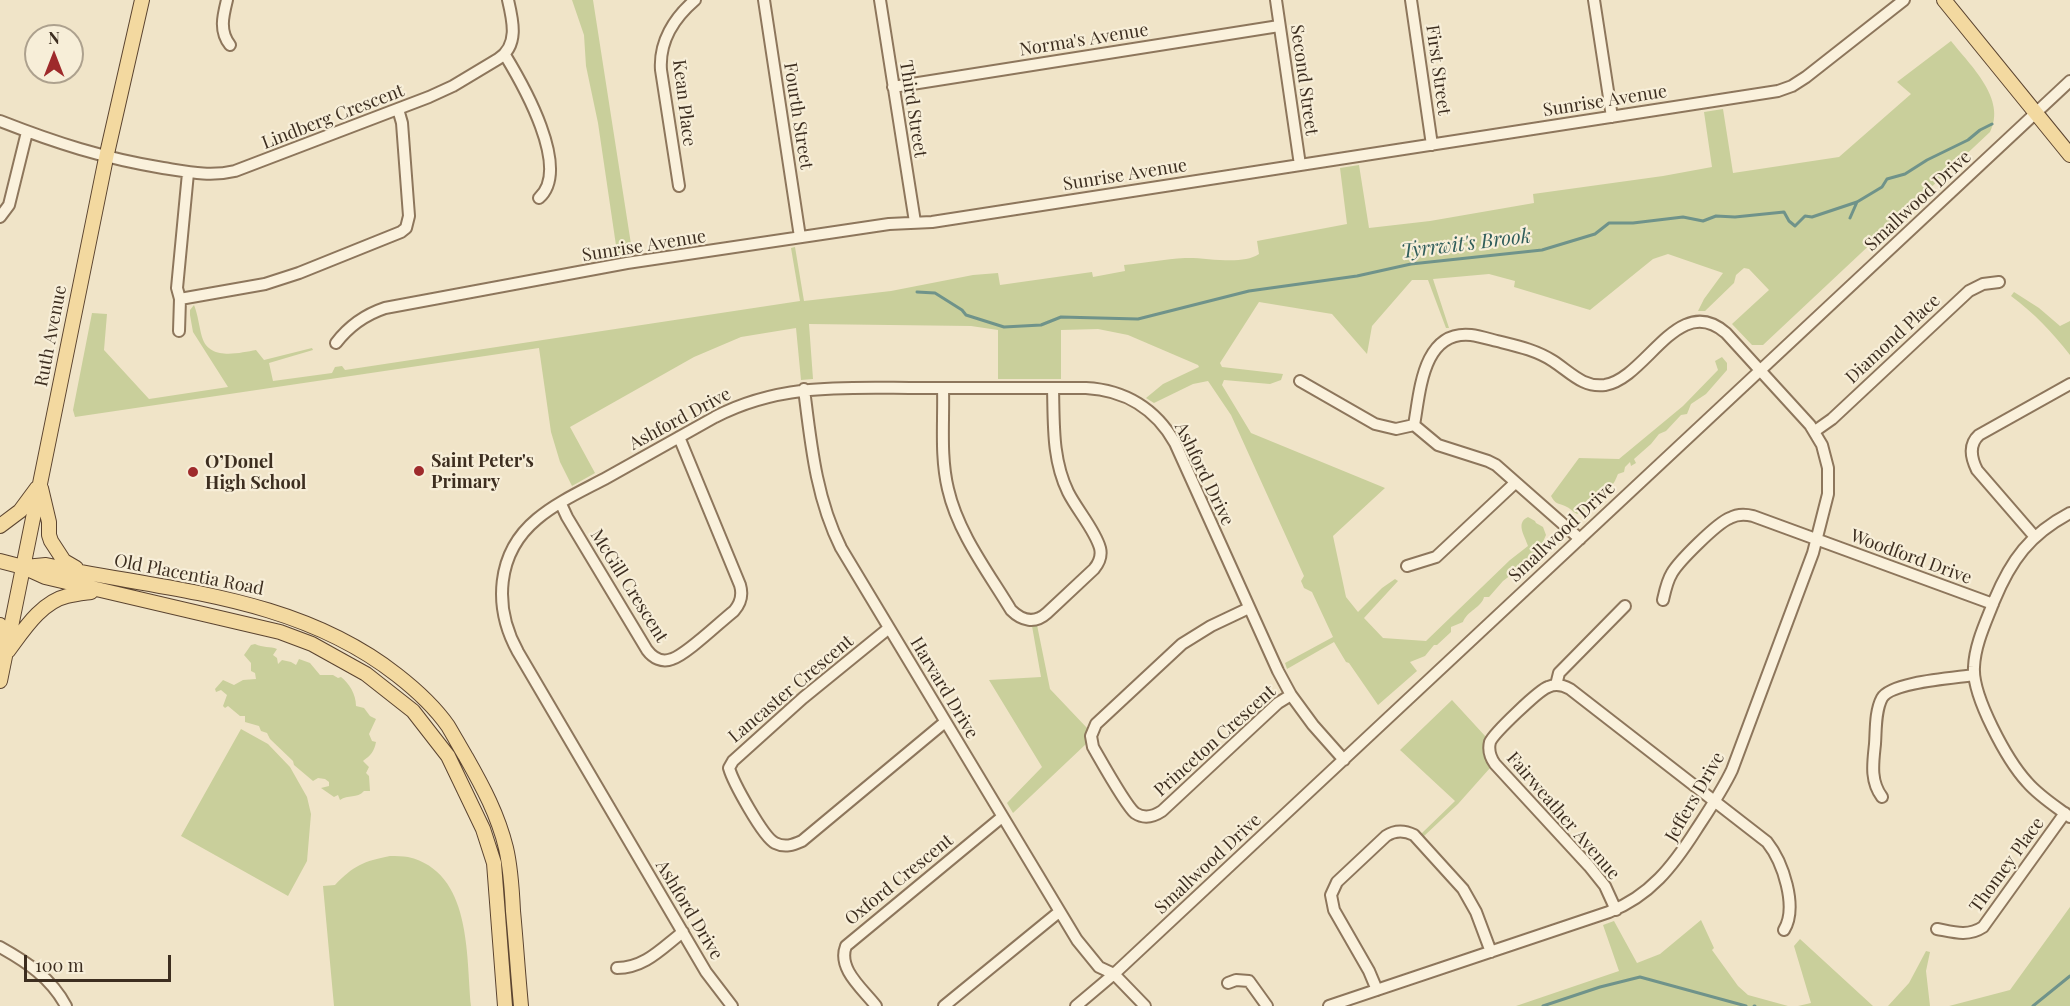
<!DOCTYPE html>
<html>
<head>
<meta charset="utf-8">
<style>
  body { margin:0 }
  #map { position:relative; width:2070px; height:1006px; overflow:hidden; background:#f0e4c8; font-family:"Playfair Display",serif }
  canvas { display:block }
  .north { position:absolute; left:24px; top:24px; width:60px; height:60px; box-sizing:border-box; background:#f7eed8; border:2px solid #ada18e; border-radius:50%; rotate:0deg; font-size:16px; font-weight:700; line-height:24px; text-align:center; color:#3d2e20 }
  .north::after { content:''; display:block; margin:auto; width:21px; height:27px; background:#9e2a2b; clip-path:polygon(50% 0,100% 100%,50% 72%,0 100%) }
  .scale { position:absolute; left:24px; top:955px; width:147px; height:27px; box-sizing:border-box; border:3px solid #3d2e20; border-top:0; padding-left:8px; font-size:18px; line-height:21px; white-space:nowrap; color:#3d2e20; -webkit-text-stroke:4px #f7eed8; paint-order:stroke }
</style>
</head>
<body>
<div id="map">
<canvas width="2070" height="1006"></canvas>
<div class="north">N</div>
<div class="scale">100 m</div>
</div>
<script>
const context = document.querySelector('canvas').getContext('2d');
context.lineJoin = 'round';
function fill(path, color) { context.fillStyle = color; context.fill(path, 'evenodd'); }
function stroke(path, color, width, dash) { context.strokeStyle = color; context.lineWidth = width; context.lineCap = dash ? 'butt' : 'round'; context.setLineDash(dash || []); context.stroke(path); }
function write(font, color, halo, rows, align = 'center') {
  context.font = font + ' "Playfair Display",serif'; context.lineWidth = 4.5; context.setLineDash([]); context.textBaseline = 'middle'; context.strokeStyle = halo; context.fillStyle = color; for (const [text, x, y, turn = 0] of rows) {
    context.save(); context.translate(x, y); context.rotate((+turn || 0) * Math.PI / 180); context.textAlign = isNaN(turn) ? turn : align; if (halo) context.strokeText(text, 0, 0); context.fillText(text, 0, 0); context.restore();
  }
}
const green = new Path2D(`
  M 572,0 L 593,0 L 633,257 L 618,259 L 598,123 L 586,66 L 584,35 Z
  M 1951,41 C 1970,65 2007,99 1990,132 L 1763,345 L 1752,345 L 1732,324 L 1769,290 L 1749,269 L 1744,268 L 1736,275 L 1734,283 L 1705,311 L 1698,311 L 1704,299 L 1723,273 L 1668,254 L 1653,259 L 1590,310 L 1514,287 L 1515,281 L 1489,274 L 1433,279 L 1449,328 L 1446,328 L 1428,280 L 1412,280 L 1372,326 L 1367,354 L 1332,314 L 1259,302 L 1220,363 L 1222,367 L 1283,374 L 1281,380 L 1270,384 L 1224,380 L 1222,385 L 1251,433 L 1385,488 L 1333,536 L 1346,597 L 1358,612 L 1382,588 L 1395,579 L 1398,581 L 1364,618 L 1383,638 L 1426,641 L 1510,560 L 1528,546 C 1525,536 1515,523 1528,517 L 1535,521 L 1536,523 L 1543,527 L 1546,535 L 1542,544 L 1537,547 L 1536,556 L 1503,581 L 1489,597 L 1484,597 C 1482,607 1467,611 1463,622 L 1451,627 L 1451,632 L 1437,645 L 1434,645 L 1425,656 L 1410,662 L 1417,671 L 1378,705 L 1349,663 L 1346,662 L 1334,642 L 1287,669 L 1285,663 L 1333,637 L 1312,592 L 1304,588 L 1301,581 L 1304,576 L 1231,415 L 1208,381 L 1193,384 L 1154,403 L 1146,398 L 1163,384 L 1199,367 L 1198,365 L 1128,335 L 1098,329 L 1061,330 L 1061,379 L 998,379 L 998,330 L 971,326 L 809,324 L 813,379 L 801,380 L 796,328 L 741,337 L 694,357 L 570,427 L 595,473 L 572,486 L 560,462 L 551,432 L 539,348 L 75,417 L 73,410 L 92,313 L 107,314 L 104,350 L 149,399 L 228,387 L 193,332 L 190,315 L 190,310 L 194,305 C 198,315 199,326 202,337 C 209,361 239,353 256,350 L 264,360 L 312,348 L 313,350 L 269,363 L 273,381 L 332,373 L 335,367 L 342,366 L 345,370 L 800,301 L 791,248 L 795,247 L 804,301 L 891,291 L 973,275 L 998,273 L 1000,285 L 1092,272 L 1093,277 L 1125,271 L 1124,265 C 1144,263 1165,259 1185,258 C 1206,257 1241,266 1259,254 L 1257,241 L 1347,224 L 1340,168 L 1359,165 L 1369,228 L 1430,221 L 1534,203 L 1533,194 L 1663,176 L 1712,167 L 1704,112 L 1723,109 L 1733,173 L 1839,157 L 1911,94 L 1897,82 Z
  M 2014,292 L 2039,308 L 2060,326 L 2070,321 L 2070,355 C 2052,332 2034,313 2011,296 Z
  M 1722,357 L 1727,363 L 1727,370 L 1706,394 L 1691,404 L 1687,414 L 1681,415 L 1666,431 L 1659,434 L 1651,444 L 1634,459 L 1636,463 L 1631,466 L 1630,462 L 1625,467 L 1624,472 L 1618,474 C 1616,478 1615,483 1610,487 C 1604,491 1595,493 1593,503 L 1586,506 L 1584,511 L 1577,514 C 1573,512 1570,508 1565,506 C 1558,503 1555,504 1551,496 L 1579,458 L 1619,459 L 1683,406 L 1718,370 L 1715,361 Z
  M 1037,625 L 1050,689 L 1087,728 L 1086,744 L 1013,813 L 1007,803 L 1042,767 L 989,680 L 1041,677 L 1032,626 Z
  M 255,644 C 263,648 270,646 277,649 L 273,655 L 277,658 L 278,664 L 282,660 L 291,662 L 296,665 L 299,659 L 310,663 L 320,675 L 333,675 L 338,678 L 341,677 C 349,683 356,694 356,706 L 364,708 L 370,716 L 376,719 L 369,734 L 372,741 L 376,742 C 374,752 371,755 363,761 L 369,767 L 366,773 L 369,776 L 370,791 L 364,791 C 357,799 348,794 340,800 L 338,795 L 334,797 L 321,788 L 329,786 L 329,782 L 325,779 L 318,778 L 313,781 L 294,765 L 293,761 L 270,739 L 267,733 L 261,731 L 259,726 L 245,722 L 245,716 L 240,716 L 228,706 L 225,708 L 223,706 L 227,695 L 221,690 L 216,692 L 215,689 L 223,680 L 234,685 L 243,680 L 256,679 L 255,673 L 251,671 L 251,663 L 244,655 L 251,645 Z
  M 1452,700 L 1486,737 L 1484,752 L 1490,768 L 1458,804 L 1423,837 L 1421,834 L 1455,801 L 1400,750 Z
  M 241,729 L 268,744 L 290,767 L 307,797 L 311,814 L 307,861 L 288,896 L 181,836 Z
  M 390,856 C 396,856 403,856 408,857 C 472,872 466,955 471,1006 L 334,1006 L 323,886 L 335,885 C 353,866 364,861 390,856 Z
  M 2070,907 L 2070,1006 L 1949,1006 L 2010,990 Z
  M 1701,920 L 1714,948 L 1712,950 L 1738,986 L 1748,995 L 1788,1006 L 1516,1006 L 1619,971 L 1603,925 L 1614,921 L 1637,963 L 1660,954 Z
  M 1800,939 L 1873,1006 L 1798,1006 L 1811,1003 L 1794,946 Z
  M 1926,951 L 1930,952 L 1926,971 L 1930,1006 L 1888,1006 L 1909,983 Z`);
const stream = new Path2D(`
  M 1850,218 L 1857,202
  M 917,292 L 935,293 L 962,310 L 966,315 L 1004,327 L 1041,325 L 1061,317 L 1138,319 L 1249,291 L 1357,276 L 1411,264 L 1542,250 L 1595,234 L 1609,223 L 1633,223 L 1683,217 L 1703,221 L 1716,216 L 1735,217 L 1784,212 L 1789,221 L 1795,226 L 1805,216 L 1812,217 L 1857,202 L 1882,187 L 1887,179 L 1905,174 L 1927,160 L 1968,140 L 1980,130 L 1992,124
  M 1543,1006 L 1600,987 L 1640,977 L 1746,1006
  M 1754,1006 L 1755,1006
  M 2033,1006 L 2070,976`);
const minor = new Path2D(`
  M 227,0 C 223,16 219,31 230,45
  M 764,0 L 800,237
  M 880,0 L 915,222
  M 1276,0 L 1300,165
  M 1411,0 L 1432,145
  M 1594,0 L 1612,117
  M 505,55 C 522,83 572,169 539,198
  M 893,87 L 1279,26
  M 0,121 C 56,143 103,158 163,168 C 188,172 210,177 235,171 L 429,97 L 453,86 L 498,59 C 519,46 513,21 508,0
  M 188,173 L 177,288 L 180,299 L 265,284 L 299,273 L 401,232 L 406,228 L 409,216 L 402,123 L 398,109
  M 679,186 L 661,70 C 659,42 674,18 695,0
  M 0,217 L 9,205 L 27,132
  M 179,331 L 180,299
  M 336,343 C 349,326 364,315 385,308 L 627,263 L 889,224 L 932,222 L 1778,91 L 1792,86 L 1806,77 L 1904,0
  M 1300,381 L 1375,424 L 1396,429 L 1414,425
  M 943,388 C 944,421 940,456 948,489 C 958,533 988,572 1011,610 C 1022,621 1035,624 1047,613 L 1094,569 C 1099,563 1102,556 1100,548 C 1095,530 1077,510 1068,492 C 1052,459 1054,424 1053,388
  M 804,389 C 811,445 816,498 841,548 L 1077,940 L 1099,967 L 1114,974 L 1145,1006
  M 1815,431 L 1832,419 L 1969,291 L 1983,284 L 1999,282
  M 561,504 L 567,517 L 647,650 C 653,658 662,663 672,659 C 686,655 720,622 734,611 C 741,603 743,595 740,585 L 679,437
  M 2070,513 C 2030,534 2011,560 1994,601 C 1986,622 1975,644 1974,667 C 1972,696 2007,760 2027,782 C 2039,796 2055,806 2070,817
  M 2035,537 L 1977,470 C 1971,458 1968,445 1979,435 L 2070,384
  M 1407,566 L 1436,557 L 1515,483
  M 1663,600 C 1665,591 1667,581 1672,573 C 1679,561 1717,523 1730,518 C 1737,514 1745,514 1753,516 L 1993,604
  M 1249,608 L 1211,626 L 1182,644 L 1096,724 L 1091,736 L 1093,747 C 1100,759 1126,806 1135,813 C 1144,819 1153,817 1162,811 L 1278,703 L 1291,695
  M 889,628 L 803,698 L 733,761 L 729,768 C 733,782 763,837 775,843 C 785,848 793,845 802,841 L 945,722
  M 1556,685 L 1559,673 L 1625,606
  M 1882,797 C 1870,781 1873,763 1875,744 C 1876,730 1875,711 1882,698 C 1891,682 1954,678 1974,675
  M 1616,910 L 1605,886 L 1589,866 L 1495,764 C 1490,757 1488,750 1490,742 C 1494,733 1539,690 1548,687 C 1556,683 1563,685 1570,689 L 1767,842 C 1783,862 1798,907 1784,930
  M 1937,929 C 1953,932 1968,937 1983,927 L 2065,813
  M 0,947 C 27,962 51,978 66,1006
  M 617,968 C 645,968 662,948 683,932
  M 1228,983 L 1236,980 L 1249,981 L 1267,1006
  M 1377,990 L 1369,971 L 1334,910 L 1331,895 L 1337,882 L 1386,836 C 1395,830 1404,830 1414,835 L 1463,889 L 1476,912 L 1491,952
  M 732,1006 L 706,972 L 518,652 C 493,607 496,553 537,519 C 557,502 584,490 608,477 C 643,457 679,437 715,417 C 782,382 849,388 921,388 C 976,388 1031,388 1086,388 C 1125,390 1156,409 1175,443 L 1278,671 L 1291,695 L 1313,725 L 1344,760
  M 876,1006 C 863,989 837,969 846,946 L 1002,817
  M 944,1006 L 1059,912
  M 1076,1006 L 1114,974 L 2070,81
  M 1329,1006 L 1609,912 C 1650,896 1673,866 1696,830 C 1709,810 1722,791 1732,770 L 1813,553 L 1828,494 L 1828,468 L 1822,445 L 1810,425 L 1726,333 C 1678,291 1647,378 1605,385 C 1583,388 1570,372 1553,361 C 1536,350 1517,346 1497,341 C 1489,339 1479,336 1471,335 C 1422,330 1420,393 1414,425 L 1438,445 L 1488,461 L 1496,465 L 1580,539`);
const major = new Path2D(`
  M 1944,0 L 2070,155
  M 41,488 L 49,522 L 49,535 L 51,541 L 64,561 L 76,568
  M 0,526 L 20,511 L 37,488
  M 0,561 L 23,567 L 45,577 L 280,632 L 312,644 L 366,674 L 413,711 L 448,756 L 483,829 L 494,863 L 505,1006
  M 25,567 L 46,565 C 167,591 295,595 397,675 C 415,689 434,706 448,726 C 454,736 460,747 466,757 C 483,787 498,815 506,848 C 511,869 512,890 513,911 C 516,943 518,974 521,1006
  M 0,625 L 4,646
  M 8,651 C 23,631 41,602 67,596 C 75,594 84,593 91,592
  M 0,681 L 106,158 L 142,0`);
const markers = [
  [419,471,6,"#9e2a2b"],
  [193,472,6,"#9e2a2b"]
];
const streetNames = [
  ["Norma's Avenue",1084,40,-9],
  ["First Street",1438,70,82],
  ["Second Street",1304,80,82],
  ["Sunrise Avenue",1605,101,-9],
  ["Kean Place",684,103,83],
  ["Third Street",913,109,81],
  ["Fourth Street",798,116,81],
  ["Lindberg Crescent",333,117,-21],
  ["Sunrise Avenue",1125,175,-9],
  ["Smallwood Drive",1918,201,-43],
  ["Sunrise Avenue",644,246,-9],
  ["Ruth Avenue",51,336,-79],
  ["Diamond Place",1893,339,-43],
  ["Ashford Drive",680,419,-28],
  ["Ashford Drive",1204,474,64],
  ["Smallwood Drive",1562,532,-43],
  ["Woodford Drive",1911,557,20],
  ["Old Placentia Road",189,575,11],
  ["McGill Crescent",629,586,58],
  ["Harvard Drive",944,688,59],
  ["Lancaster Crescent",791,689,-40],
  ["Princeton Crescent",1215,741,-42],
  ["Jeffers Drive",1695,797,-60],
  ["Fairweather Avenue",1563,816,49],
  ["Smallwood Drive",1208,864,-43],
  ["Thomey Place",2007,865,-54],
  ["Oxford Crescent",899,880,-39],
  ["Ashford Drive",689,910,59]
];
const poiNames = [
  ["Saint Peter's",431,461],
  ["Primary",431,482],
  ["O’Donel",205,462],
  ["High School",205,483]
];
const waterNames = [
  ["Tyrrwit's Brook",1466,244,-7]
];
fill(green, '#c9cf9b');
stroke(stream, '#6f938a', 3);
stroke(minor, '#8d765c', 14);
stroke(major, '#5b4430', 16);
stroke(minor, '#faf1dc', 10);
stroke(major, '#f3d9a0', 14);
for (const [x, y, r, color] of markers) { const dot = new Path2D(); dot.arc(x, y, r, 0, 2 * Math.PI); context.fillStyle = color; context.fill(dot); stroke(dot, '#f7eed8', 2); }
write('18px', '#3d2e20', '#f7eed8', streetNames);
write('bold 18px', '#3d2e20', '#f7eed8', poiNames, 'left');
write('italic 20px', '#2f5d5a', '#f7eed8', waterNames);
</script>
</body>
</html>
